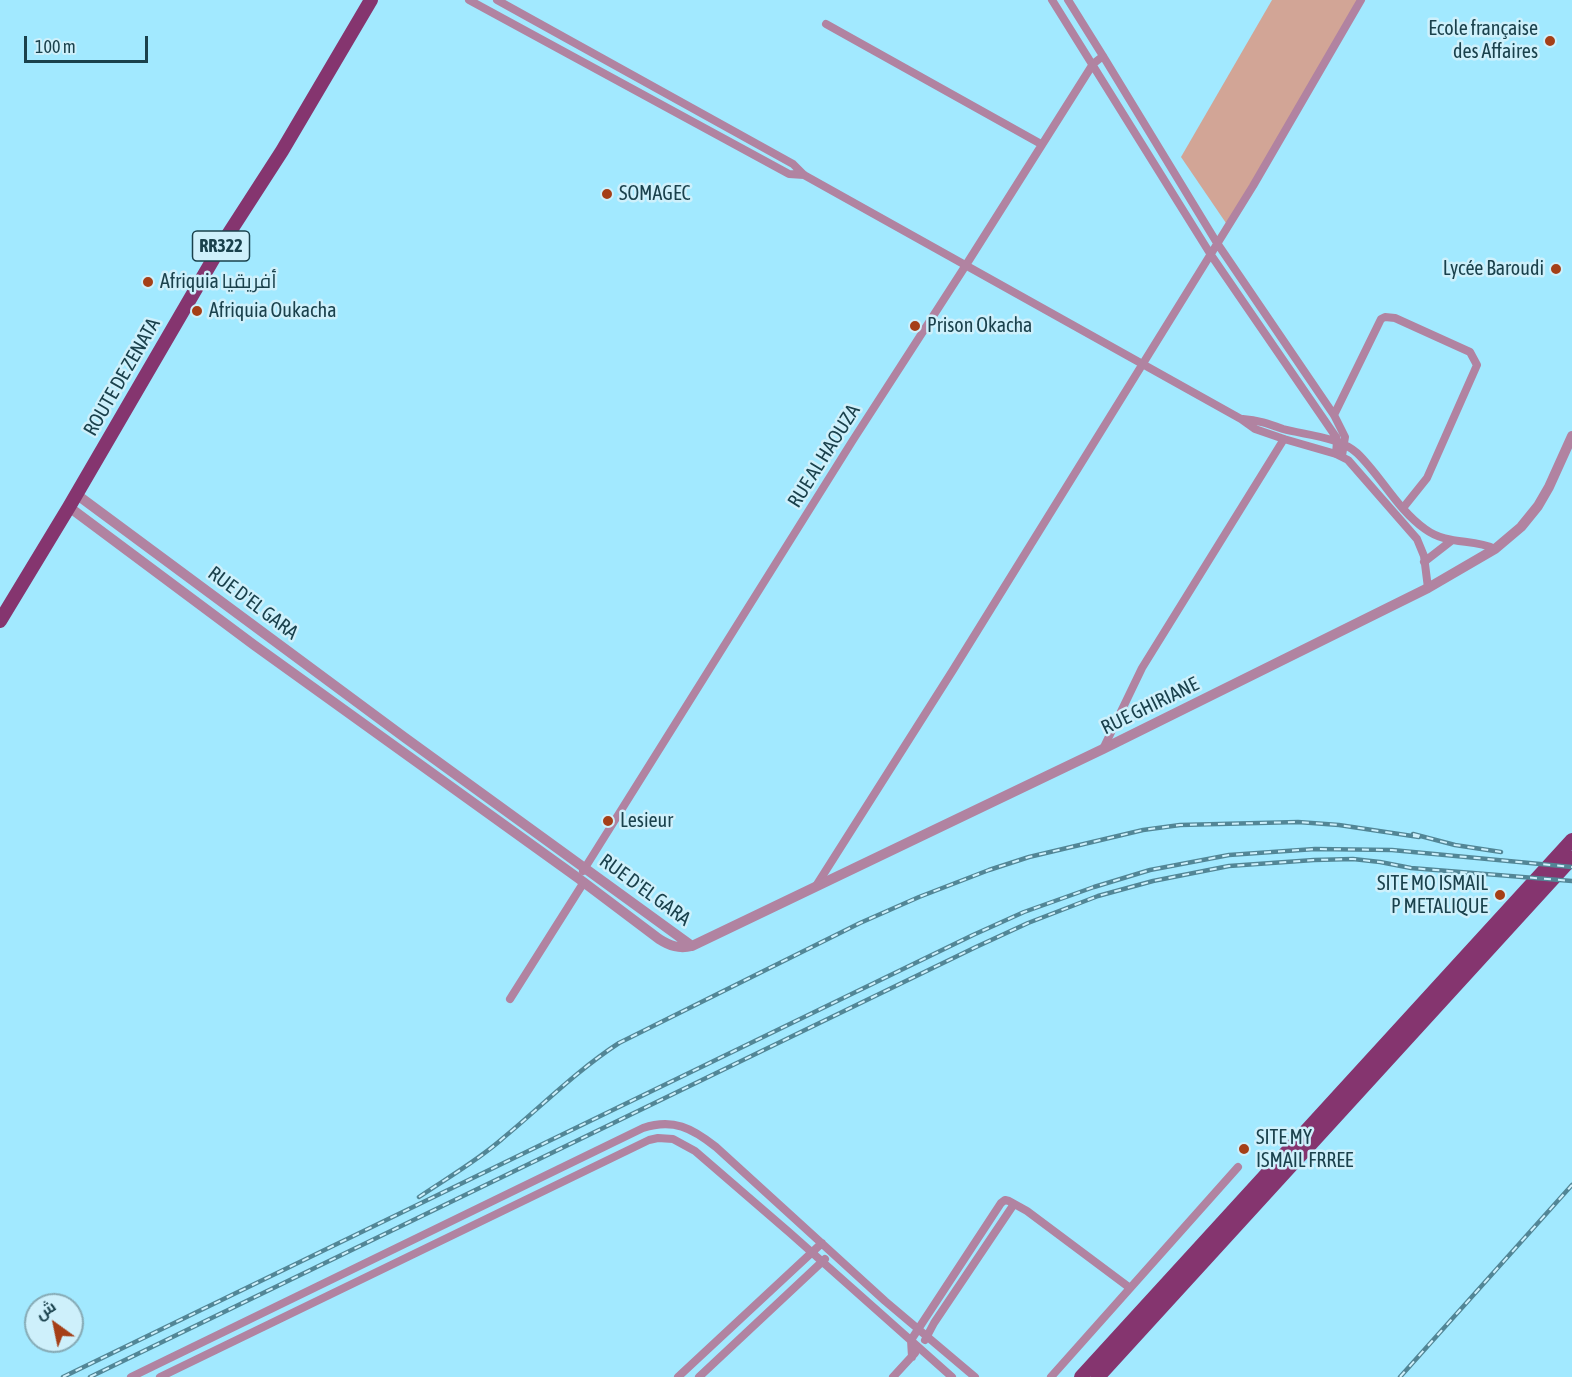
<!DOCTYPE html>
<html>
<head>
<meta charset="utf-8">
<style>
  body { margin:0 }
  #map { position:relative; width:1572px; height:1377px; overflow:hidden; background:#a2e9ff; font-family:"Asap Condensed",Cairo,sans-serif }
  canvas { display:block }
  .north { position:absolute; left:24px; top:1293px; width:60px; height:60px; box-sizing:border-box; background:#cef0fb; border:2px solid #86aab5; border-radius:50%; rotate:327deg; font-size:16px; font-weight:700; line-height:24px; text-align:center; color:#1a414c }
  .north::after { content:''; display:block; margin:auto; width:21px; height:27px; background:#a53f17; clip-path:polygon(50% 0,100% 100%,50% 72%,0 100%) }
  .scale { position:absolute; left:24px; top:36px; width:124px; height:27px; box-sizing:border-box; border:3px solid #1a414c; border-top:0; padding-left:8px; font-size:18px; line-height:21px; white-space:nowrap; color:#1a414c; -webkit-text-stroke:4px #cef0fb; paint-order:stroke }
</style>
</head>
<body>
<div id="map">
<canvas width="1572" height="1377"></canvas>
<div class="north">ش</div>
<div class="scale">100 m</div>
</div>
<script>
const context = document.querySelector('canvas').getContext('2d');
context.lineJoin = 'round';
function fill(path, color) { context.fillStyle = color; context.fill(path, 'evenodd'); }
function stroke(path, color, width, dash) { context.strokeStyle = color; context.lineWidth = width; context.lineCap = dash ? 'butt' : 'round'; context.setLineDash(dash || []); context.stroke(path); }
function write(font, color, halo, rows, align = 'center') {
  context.font = font + ' "Asap Condensed",Cairo,sans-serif'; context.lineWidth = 5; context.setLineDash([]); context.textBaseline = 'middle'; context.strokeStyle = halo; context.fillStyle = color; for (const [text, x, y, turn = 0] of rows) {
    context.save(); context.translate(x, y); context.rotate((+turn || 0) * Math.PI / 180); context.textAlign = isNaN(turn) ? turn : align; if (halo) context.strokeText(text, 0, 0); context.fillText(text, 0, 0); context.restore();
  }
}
const green = new Path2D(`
  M 1272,0 L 1361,0 L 1228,226 L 1181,157 Z`);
const minor = new Path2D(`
  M 469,0 L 789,174 L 804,175
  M 497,0 L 793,164 L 804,175 C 950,255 1095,339 1241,419 L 1255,429 L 1284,439 L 1336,454 L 1348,460 L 1417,539 L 1424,556 L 1428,588
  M 1052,0 L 1211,255 L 1336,437 L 1337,441 L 1336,454
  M 1068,0 L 1103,56 L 1217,243 L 1334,415 L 1345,437 L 1342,456
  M 826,24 L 1041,144
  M 1334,415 L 1381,319 L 1385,317 L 1395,318 L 1470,352 L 1477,365 L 1427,478 L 1403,508
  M 1243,419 C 1258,420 1269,424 1283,429 C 1305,435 1340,437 1357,453 C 1381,476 1397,509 1425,529 C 1448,546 1473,538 1495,549
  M 1424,562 L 1451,541
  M 1103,749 L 1142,668 L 1284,439
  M 583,871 L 853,440 L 966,265 L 1093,64 L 1103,56
  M 816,886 L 953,670 L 1253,186 L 1361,0
  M 510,999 L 584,882
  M 925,1340 L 934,1323 L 1014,1204
  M 912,1357 L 911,1340 L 1001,1203 L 1005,1200 L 1009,1201 L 1027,1211 L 1130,1288
  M 131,1377 L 643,1128 C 673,1118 692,1128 716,1147 L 885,1301 L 975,1377
  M 160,1377 L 649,1140 L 658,1138 L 673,1139 L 695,1151 L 790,1233 L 952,1377
  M 678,1377 L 822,1243
  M 699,1377 L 825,1259
  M 893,1377 L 915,1353
  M 1051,1377 L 1238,1167`);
const tertiary = new Path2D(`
  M 76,494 L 404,737 L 692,946
  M 69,507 L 254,645 L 578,878 L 659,939 C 670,946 679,949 692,946 L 1103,749 L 1428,588 L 1495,549 L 1521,527 L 1538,506 L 1549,487 L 1572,436`);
const primary = new Path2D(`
  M 0,621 L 69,507 L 222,244 L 282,151 L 371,0
  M 1081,1377 L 1572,840
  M 1098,1377 L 1572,858`);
const rail = new Path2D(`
  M 1413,834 L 1455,845 L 1501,852
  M 419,1197 C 447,1178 477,1161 502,1139 C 542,1106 576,1071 619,1043 L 860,923 L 919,897 L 989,870 L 1029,857 L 1143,830 L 1180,825 L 1298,822 L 1339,825 L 1419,837
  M 63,1377 L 973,935 L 1024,912 L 1094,887 L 1150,870 L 1229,855 L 1315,849 L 1392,850 L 1572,867
  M 90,1377 L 976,947 L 1028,923 L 1098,896 L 1153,881 L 1229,866 L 1314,860 L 1353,859 L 1380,862 L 1411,868 L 1572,881
  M 1400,1377 L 1572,1185`);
const markers = [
  [1550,41,6,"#a53f17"],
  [607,194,6,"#a53f17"],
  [1556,269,6,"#a53f17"],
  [148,282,6,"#a53f17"],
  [197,311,6,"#a53f17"],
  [915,326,6,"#a53f17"],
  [608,821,6,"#a53f17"],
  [1500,895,6,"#a53f17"],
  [1244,1149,6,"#a53f17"]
];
const shields = [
  [221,246,57]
];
const shieldNames = [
  ["RR322",221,246]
];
const poiNames = [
  ["Ecole française",1538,29,"right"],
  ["des Affaires",1538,52,"right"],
  ["SOMAGEC",619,194],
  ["Lycée Baroudi",1544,269,"right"],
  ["Afriquia أفريقيا",160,282],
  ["Afriquia Oukacha",209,311],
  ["Prison Okacha",927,326],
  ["Lesieur",620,821],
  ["SITE MO ISMAIL",1488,884,"right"],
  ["P METALIQUE",1488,907,"right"],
  ["SITE MY",1256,1138],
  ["ISMAIL FRREE",1256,1161]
];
const streetNames = [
  ["ROUTE DE ZENATA",122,377,-60],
  ["RUE AL HAOUZA",824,456,-58],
  ["RUE D'EL GARA",253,603,37],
  ["RUE GHIRIANE",1150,706,-26],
  ["RUE D'EL GARA",645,890,36]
];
fill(green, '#d2a596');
stroke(minor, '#b183a1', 8);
stroke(tertiary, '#b183a1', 10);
stroke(primary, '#85356f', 14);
stroke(rail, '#528696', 4.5);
stroke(rail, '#cef0fb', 2, [7]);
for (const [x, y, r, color] of markers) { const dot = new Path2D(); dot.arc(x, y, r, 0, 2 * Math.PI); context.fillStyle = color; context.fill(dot); stroke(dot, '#cef0fb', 2); }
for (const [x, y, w] of shields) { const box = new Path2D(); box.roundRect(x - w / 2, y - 15, w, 30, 4.5); context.fillStyle = '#cef0fb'; context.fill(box); stroke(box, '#1a414c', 1.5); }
write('bold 18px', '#1a414c', null, shieldNames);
write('20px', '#1a414c', '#cef0fb', poiNames, 'left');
write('20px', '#1a414c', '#cef0fb', streetNames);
</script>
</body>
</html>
